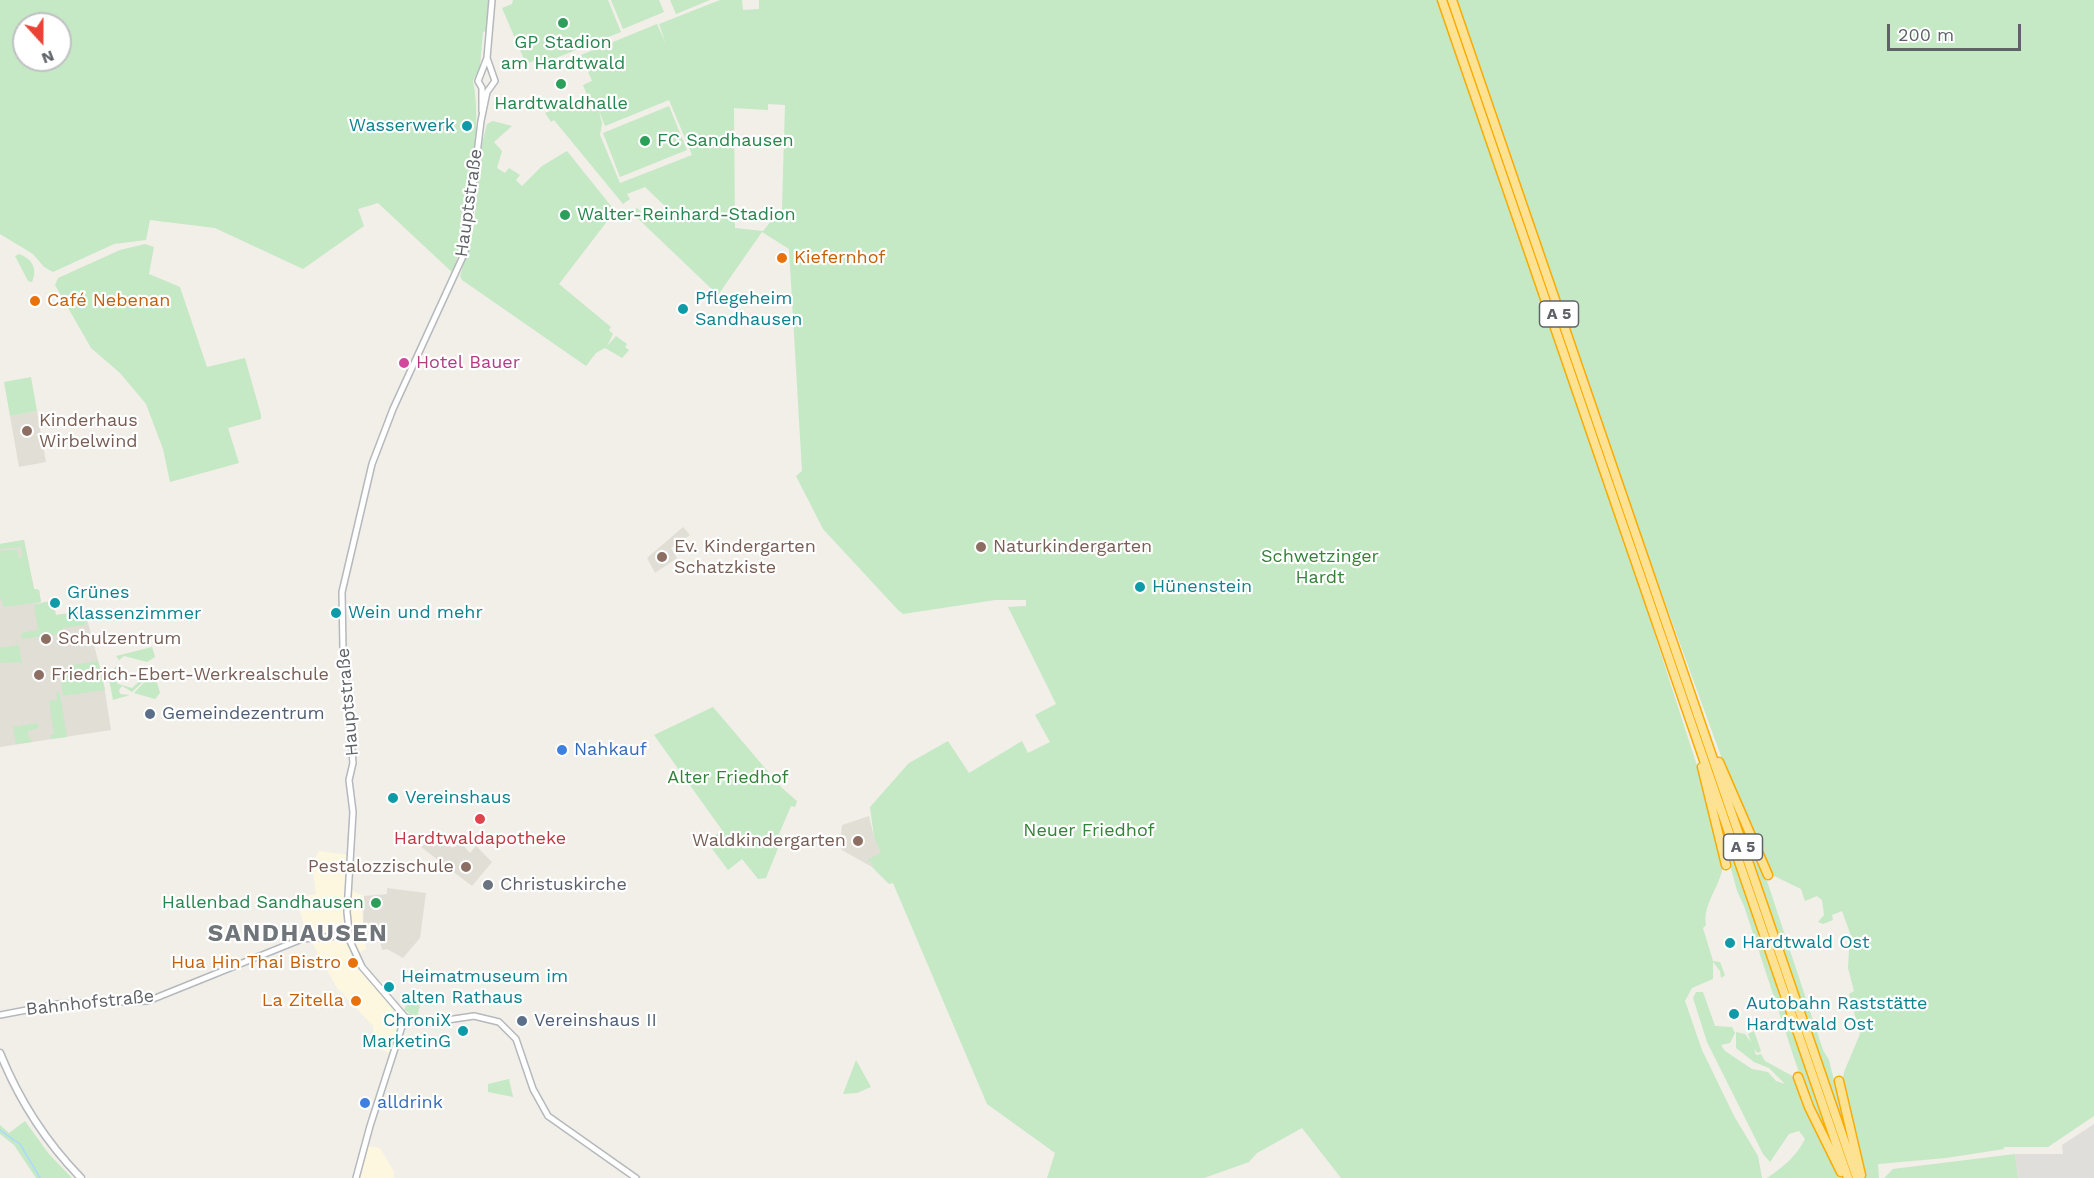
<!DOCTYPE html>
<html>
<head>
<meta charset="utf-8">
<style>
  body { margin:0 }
  #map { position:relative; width:2094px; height:1178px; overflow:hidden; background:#f1efe8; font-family:"Work Sans",sans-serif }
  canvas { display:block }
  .north { position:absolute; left:12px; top:12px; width:60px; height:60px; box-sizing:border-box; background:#fff; border:2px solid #bfc1c3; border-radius:50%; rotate:159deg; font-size:16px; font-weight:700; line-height:24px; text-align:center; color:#5f6368 }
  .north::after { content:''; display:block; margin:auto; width:21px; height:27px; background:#ea4335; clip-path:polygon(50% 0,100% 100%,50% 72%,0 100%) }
  .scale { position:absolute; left:1887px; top:24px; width:134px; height:27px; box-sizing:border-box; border:3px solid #5f6368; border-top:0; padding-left:8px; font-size:18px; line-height:21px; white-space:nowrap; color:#5f6368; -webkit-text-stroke:4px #fff; paint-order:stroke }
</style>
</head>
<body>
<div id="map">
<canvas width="2094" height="1178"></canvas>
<div class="north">N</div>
<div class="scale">200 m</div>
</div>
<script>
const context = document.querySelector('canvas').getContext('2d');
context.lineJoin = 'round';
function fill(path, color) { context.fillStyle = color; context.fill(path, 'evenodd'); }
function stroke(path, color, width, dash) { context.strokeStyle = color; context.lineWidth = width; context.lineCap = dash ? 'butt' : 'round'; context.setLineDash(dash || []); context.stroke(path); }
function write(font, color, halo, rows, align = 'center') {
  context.font = font + ' "Work Sans",sans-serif'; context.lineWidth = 4.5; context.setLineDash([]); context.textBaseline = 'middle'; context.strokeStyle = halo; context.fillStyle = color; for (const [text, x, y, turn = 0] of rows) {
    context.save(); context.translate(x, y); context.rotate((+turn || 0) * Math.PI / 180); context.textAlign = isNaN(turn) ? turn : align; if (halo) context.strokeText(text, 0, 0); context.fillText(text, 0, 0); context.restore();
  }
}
const commercial = new Path2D(`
  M 319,851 L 349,855 L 351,890 L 364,896 L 362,911 L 366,949 L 354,956 L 362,971 L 401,1017 L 389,1053 L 375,1047 L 373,1026 L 337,988 L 308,935 L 295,898 L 316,894 L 312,864 Z
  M 368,1146 L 380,1148 L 394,1172 L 394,1178 L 360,1178 Z`);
const industrial = new Path2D(`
  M 2094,1124 L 2094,1178 L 2018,1178 L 2015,1154 L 2063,1154 L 2062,1145 Z`);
const education = new Path2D(`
  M 37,411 L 46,462 L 19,467 L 10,416 Z
  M 683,527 L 690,535 L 671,548 L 677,558 L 655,573 L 647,558 Z
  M 24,540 L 34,589 L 39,590 L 41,602 L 34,604 L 57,600 L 59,608 L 55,610 L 56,615 L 85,611 L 103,679 L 111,730 L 0,747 L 0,544 Z
  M 869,816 L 874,837 L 882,853 L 872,867 L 842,850 L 840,845 L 842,825 Z
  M 440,835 L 452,848 L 461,843 L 470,853 L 476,846 L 492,862 L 472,886 L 421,847 Z
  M 387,888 L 426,893 L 420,938 L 403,958 L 387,949 L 382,950 L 378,930 L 364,928 L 363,925 L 364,896 L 387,894 Z`);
const green = new Path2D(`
  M 0,0 L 490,0 L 487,31 L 483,32 L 480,67 L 473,81 C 484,134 465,219 454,274 L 378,203 L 358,209 L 364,226 L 303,269 L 215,228 L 150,220 L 146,240 L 114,244 L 53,272 L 44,267 L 33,254 L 0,234 ZM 24,24 L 60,24 L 60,60 L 24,60 Z
  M 513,0 L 608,0 L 621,32 L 541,64 L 536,60 L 526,64 L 502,8 L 512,4 Z
  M 611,0 L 659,0 L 664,12 L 623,29 Z
  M 670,0 L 710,0 L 676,14 Z
  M 720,0 L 742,0 L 743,10 L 759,9 L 759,0 L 1437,0 L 1641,592 L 1700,775 L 1723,865 C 1721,886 1702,904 1706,925 L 1703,928 L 1713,961 L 1720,962 L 1725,975 L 1721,978 L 1720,971 L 1713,962 L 1713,979 L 1692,988 L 1685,1001 L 1702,1050 L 1734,1116 L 1758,1156 L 1762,1178 L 1341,1178 L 1302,1128 L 1257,1153 L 1249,1162 L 1204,1178 L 1047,1178 L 1055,1153 L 987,1104 L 893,883 L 889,884 L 872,867 L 873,864 L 867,860 L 881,853 L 874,837 L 870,807 L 909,763 L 948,741 L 969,773 L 1022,741 L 1028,753 L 1050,742 L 1035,715 L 1056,704 L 1008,607 L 1026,606 L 1026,600 L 995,600 L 903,614 L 898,610 L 823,529 L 796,476 L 802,471 L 789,249 L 762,232 L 718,295 L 631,212 L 637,208 L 652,222 L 668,209 L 645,187 L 627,194 L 630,199 L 623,204 L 554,120 L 551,122 L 545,113 L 587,95 L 583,85 L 592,81 L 581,55 L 657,24 L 666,44 L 659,24 ZM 669,100 L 692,155 L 620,183 L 600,135 L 602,123 L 599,111 L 605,126 ZM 768,104 L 785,105 L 782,208 L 763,231 L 735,228 L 734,108 L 768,110 Z
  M 1446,0 L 1448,0 L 1664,626 L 1661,626 Z
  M 1457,0 L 2094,0 L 2094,1116 L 2048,1147 L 2004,1147 L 2004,1149 L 1946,1158 L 1878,1164 L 1879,1178 L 1866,1178 L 1842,1083 L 1844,1072 L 1860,1034 L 1849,994 L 1854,991 L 1848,968 L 1850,933 L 1842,911 L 1832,915 L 1833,920 L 1823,924 L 1818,922 L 1824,915 L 1822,900 L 1817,896 L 1805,901 L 1801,889 L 1770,874 L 1726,770 L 1651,564 Z
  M 669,106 L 687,150 L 620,177 L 603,133 Z
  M 493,121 L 512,126 L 494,142 L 502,151 L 497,168 L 505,173 L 509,168 L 520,175 L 516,180 L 522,186 L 542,166 L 567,151 L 615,211 L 559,284 L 611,327 L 609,330 L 613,334 L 607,346 L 616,336 L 627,344 L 625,347 L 629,350 L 622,358 L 605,348 L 596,353 L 586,366 L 462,280 L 460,276 L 473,232 L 482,144 L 487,124 Z
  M 145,244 L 154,247 L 149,274 L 180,287 L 207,367 L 245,358 L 261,415 L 261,419 L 228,428 L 239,463 L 170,482 L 163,449 L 146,404 L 120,373 L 91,348 L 55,285 L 58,278 L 120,250 Z
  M 19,254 C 32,259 38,268 32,282 L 28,281 L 15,256 Z
  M 31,377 L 37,411 L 10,416 L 4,382 Z
  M 24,540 L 34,589 L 39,590 L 41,602 L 4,607 L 0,597 L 0,551 L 17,549 L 19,558 L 22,557 L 21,547 L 0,549 L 0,544 Z
  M 51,601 L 56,615 L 83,611 L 85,625 L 63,628 L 64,633 L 22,639 L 21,633 L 38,630 L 34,605 Z
  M 19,645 L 22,666 L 20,662 L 0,663 L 0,648 Z
  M 152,647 L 155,657 L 147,662 L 124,656 L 119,660 L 116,656 Z
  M 98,661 L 105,690 L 63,696 L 60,674 L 64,671 L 65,676 L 68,676 L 68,669 L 73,665 Z
  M 118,665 L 112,675 L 118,684 L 132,688 L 143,678 L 144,681 L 132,692 L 122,686 L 119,690 L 120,694 L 130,695 L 113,700 L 108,674 Z
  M 152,674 L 159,674 L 160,677 L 156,679 L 160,693 L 155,699 L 134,693 Z
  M 56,692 L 60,694 L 67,737 L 51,739 L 50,735 L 54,734 L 49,701 L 57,700 Z
  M 713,707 L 782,788 L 797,801 L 795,807 L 791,806 L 779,834 L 783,836 L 766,878 L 758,879 L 742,859 L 728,870 L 707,842 L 722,830 L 654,735 Z
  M 37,723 L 39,728 L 28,731 L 28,736 L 33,742 L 16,744 L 13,727 Z
  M 1732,800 L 1765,875 L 1823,1050 L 1829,1060 L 1848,1137 Z
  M 1716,812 L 1717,812 L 1829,1139 L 1803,1085 L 1744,906 L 1737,891 Z
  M 413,989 L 412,998 L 421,1000 L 417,1018 L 404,1010 Z
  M 1696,992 L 1703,992 L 1715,1026 L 1732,1027 L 1735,1033 L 1730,1043 L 1721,1045 L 1725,1051 L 1752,1069 L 1768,1072 L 1776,1081 L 1785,1084 L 1769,1068 L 1754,1062 L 1736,1048 L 1736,1032 L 1745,1034 L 1751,1042 L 1748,1034 L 1754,1031 L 1761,1051 L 1758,1053 L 1754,1049 L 1756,1055 L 1761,1054 L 1765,1061 L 1796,1078 L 1839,1178 L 1767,1178 C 1783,1167 1796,1157 1805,1139 L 1799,1131 L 1789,1134 L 1770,1162 L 1763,1154 L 1707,1042 L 1693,998 Z
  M 856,1060 L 871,1087 L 857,1093 L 843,1094 Z
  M 509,1079 L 513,1097 L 488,1092 L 488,1084 Z
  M 25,1121 L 49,1154 L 72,1178 L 36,1178 L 14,1145 L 0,1134 L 0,1125 L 9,1133 Z
  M 2015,1154 L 2018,1178 L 1884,1178 L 1893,1169 Z`);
const stream = new Path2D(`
  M 0,1130 L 20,1144 L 40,1178`);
const tertiary = new Path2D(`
  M 492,0 L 487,58 L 495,81 L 487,92 L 481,121 L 465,252 L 393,409 L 372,464 L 342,592 L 343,649 L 353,763 L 349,780 L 353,812 L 347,912 L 350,941 L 362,967 L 405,1017 L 427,1023 L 474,1016 L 499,1022 L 516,1039 L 533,1089 L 548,1116 L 636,1178
  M 482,111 L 482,88 L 478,81 L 487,58
  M 0,1015 L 58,1004 L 148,1001 L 302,939 L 348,935
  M 356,1178 L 370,1126 L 405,1017`);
const secondary = new Path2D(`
  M 0,1053 C 19,1100 46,1142 81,1178`);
const motorway = new Path2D(`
  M 1442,0 L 1848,1178
  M 1452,0 L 1857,1178
  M 1719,762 L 1768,875
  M 1702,767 L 1726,865
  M 1798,1077 L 1809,1107 L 1841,1172
  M 1839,1081 L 1861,1175`);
const markers = [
  [563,23,6,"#2e9e5b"],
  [561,84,6,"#2e9e5b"],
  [467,126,6,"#0f9aa8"],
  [645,141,6,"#2e9e5b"],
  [565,215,6,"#2e9e5b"],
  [782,258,6,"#e8710a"],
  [35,301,6,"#e8710a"],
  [683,309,6,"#0f9aa8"],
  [404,363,6,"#d1479c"],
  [27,431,6,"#8d6e63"],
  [981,547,6,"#8d6e63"],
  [662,557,6,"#8d6e63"],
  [1140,587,6,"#0f9aa8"],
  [55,603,6,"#0f9aa8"],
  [336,613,6,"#0f9aa8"],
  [46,639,6,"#8d6e63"],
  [39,675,6,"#8d6e63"],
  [150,714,6,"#5c6f8a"],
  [562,750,6,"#3f7fe0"],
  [393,798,6,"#0f9aa8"],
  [480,819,6,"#e0444e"],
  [858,841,6,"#8d6e63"],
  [466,867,6,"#8d6e63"],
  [488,885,6,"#6b7280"],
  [376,903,6,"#2e9e5b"],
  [1730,943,6,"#0f9aa8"],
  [353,963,6,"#e8710a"],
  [389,987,6,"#0f9aa8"],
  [356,1001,6,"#e8710a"],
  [1734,1014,6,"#0f9aa8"],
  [522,1021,6,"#5c6f8a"],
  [463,1031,6,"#0f9aa8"],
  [365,1103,6,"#3f7fe0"]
];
const shields = [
  [1559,314,39],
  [1743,847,39]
];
const shieldNames = [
  ["A 5",1559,314],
  ["A 5",1743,847]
];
const leisureNames = [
  ["GP Stadion",563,43],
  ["am Hardtwald",563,64],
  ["Hardtwaldhalle",561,104],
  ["FC Sandhausen",657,141,"left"],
  ["Walter-Reinhard-Stadion",577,215,"left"],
  ["Hallenbad Sandhausen",364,903,"right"]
];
const cultureNames = [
  ["Wasserwerk",455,126,"right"],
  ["Pflegeheim",695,299],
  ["Sandhausen",695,320],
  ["Hünenstein",1152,587],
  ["Grünes",67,593],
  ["Klassenzimmer",67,614],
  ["Wein und mehr",348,613],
  ["Vereinshaus",405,798],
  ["Hardtwald Ost",1742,943],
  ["Heimatmuseum im",401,977],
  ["alten Rathaus",401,998],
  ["Autobahn Raststätte",1746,1004],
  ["Hardtwald Ost",1746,1025],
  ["ChroniX",451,1021,"right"],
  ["MarketinG",451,1042,"right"]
];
const streetNames = [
  ["Hauptstraße",469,203,-82],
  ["Hauptstraße",348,702,-95],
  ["Bahnhofstraße",90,1003,-6]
];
const foodNames = [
  ["Kiefernhof",794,258],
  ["Café Nebenan",47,301],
  ["Hua Hin Thai Bistro",341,963,"right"],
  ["La Zitella",344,1001,"right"]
];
const hotelNames = [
  ["Hotel Bauer",416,363]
];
const educationNames = [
  ["Kinderhaus",39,421],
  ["Wirbelwind",39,442],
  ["Ev. Kindergarten",674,547],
  ["Schatzkiste",674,568],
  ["Naturkindergarten",993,547],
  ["Schulzentrum",58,639],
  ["Friedrich-Ebert-Werkrealschule",51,675],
  ["Waldkindergarten",846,841,"right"],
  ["Pestalozzischule",454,867,"right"]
];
const parkNames = [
  ["Schwetzinger",1320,557],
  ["Hardt",1320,578],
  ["Alter Friedhof",728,778],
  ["Neuer Friedhof",1089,831]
];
const serviceNames = [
  ["Gemeindezentrum",162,714],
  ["Vereinshaus II",534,1021]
];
const shopNames = [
  ["Nahkauf",574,750],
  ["alldrink",377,1103]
];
const healthNames = [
  ["Hardtwaldapotheke",480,839]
];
const worshipNames = [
  ["Christuskirche",500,885]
];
const districtNames = [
  ["SANDHAUSEN",298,934]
];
fill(commercial, '#fef7e0');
fill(industrial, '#e0deda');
fill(education, '#e1ded6');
fill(green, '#c5e8c5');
stroke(stream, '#aadaff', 1.5);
stroke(tertiary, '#b5b8bc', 8);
stroke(secondary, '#b6babf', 9);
stroke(motorway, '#f9ab00', 11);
stroke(tertiary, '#fff', 5);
stroke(secondary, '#fff', 6);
stroke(motorway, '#fde293', 8);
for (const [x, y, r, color] of markers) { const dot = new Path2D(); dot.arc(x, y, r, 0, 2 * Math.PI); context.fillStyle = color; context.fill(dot); stroke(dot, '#fff', 2); }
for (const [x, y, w] of shields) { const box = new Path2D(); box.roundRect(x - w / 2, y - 13, w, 26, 4.5); context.fillStyle = '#fff'; context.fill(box); stroke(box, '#5f6368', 1.5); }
write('bold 16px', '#5f6368', null, shieldNames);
write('18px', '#27864d', '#fff', leisureNames);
write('18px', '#0d838f', '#fff', cultureNames, 'left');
write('18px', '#5f6368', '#fff', streetNames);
write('18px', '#c56008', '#fff', foodNames, 'left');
write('18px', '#b23c85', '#fff', hotelNames, 'left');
write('18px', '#785e54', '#fff', educationNames, 'left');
write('18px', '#348238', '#fff', parkNames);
write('18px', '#4e5e75', '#fff', serviceNames, 'left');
write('18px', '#366cbe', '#fff', shopNames, 'left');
write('18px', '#be3a42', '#fff', healthNames);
write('18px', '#5b616d', '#fff', worshipNames, 'left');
context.letterSpacing = '1.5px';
write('bold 24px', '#70757a', '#fff', districtNames);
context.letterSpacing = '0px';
</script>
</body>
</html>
